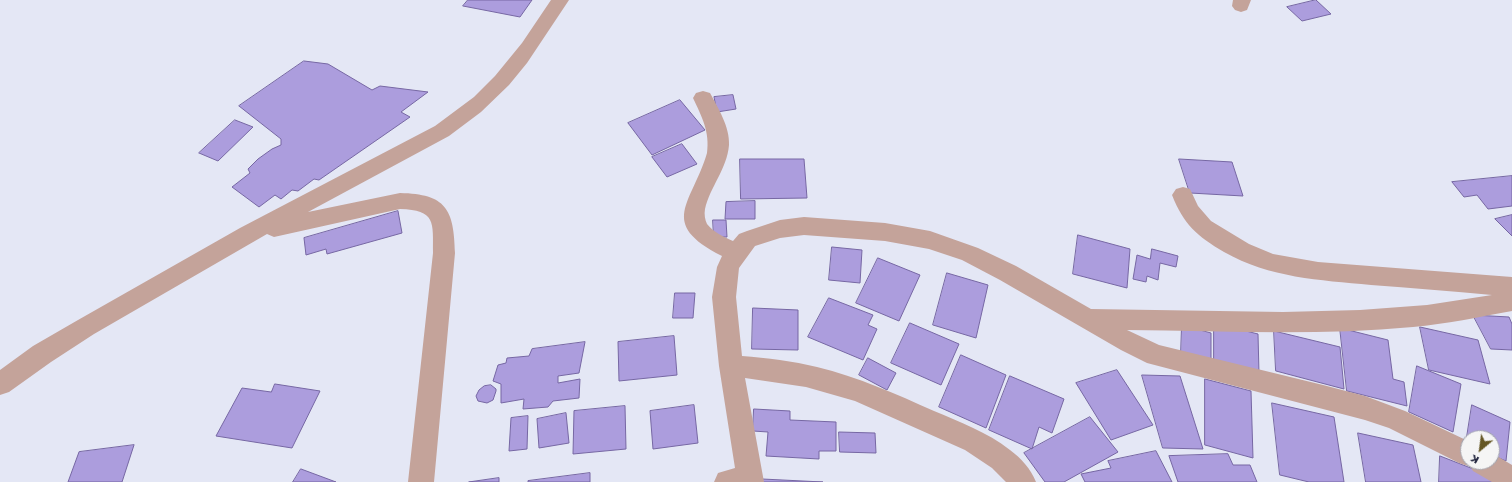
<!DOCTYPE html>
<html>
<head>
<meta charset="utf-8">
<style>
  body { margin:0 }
  #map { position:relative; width:1512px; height:482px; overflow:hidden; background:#e4e7f5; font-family:Jost,sans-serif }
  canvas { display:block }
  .north { position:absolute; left:1460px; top:430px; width:40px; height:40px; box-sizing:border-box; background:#f5f5f5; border:1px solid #a0a2ac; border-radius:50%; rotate:209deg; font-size:11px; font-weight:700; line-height:16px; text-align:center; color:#21253e }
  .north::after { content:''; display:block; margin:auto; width:14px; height:18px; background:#655724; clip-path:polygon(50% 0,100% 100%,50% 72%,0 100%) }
</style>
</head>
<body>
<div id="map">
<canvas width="1512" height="482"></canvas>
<div class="north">K</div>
</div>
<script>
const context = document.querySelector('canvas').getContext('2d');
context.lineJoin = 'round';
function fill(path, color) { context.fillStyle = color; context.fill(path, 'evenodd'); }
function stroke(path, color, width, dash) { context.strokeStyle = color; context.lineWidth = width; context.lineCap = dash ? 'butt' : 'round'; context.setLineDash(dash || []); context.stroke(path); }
const building = new Path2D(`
  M 468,0 L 532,0 L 520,17 L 463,6 Z
  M 1316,0 L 1331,14 L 1302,21 L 1287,7 Z
  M 304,61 L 328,64 L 372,90 L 380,86 L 428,92 L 401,112 L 410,117 L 319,180 L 314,179 L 298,191 L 292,190 L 281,199 L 275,195 L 259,207 L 232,187 L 250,173 L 248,169 L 258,159 L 272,149 L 281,145 L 281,139 L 239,106 Z
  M 733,95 L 736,109 L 717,112 L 714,97 Z
  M 680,100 L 705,130 L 652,155 L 628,123 Z
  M 235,120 L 253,127 L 218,161 L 199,153 Z
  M 682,144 L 697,164 L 667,177 L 652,157 Z
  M 740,159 L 804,159 L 807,198 L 741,199 Z
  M 1179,159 L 1232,162 L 1243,196 L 1190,193 Z
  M 1512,176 L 1512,206 L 1488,209 L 1477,195 L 1464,197 L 1452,182 Z
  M 755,201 L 755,219 L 725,219 L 726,202 Z
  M 398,211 L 402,233 L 327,254 L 326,249 L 306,255 L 304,238 Z
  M 1512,215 L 1512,236 L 1495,219 Z
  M 713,220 L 726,220 L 727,237 L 714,237 Z
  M 1078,235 L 1130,249 L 1127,288 L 1073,274 Z
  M 832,247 L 862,250 L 860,283 L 829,280 Z
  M 1152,249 L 1178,256 L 1176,267 L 1160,263 L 1158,280 L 1147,276 L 1146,282 L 1133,279 L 1137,255 L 1150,259 Z
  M 878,258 L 920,275 L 899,321 L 856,303 Z
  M 947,273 L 988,285 L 976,338 L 933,325 Z
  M 675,293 L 695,293 L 693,318 L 673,318 Z
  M 829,298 L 873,315 L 868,325 L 877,329 L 863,360 L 808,337 Z
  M 753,308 L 798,310 L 798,350 L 752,349 Z
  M 1473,315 L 1509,317 L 1512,324 L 1512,350 L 1491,349 Z
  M 910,323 L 959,344 L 941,385 L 891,363 Z
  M 1214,323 L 1258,334 L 1259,374 L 1214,362 Z
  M 1182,325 L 1211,333 L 1211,362 L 1181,353 Z
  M 1420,327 L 1478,340 L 1490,384 L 1429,370 Z
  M 1340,328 L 1388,340 L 1393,379 L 1404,382 L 1407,406 L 1347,391 Z
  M 1274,331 L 1340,347 L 1344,389 L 1276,371 Z
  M 674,336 L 677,375 L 619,381 L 618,342 Z
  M 585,342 L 579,373 L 558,376 L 558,383 L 580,379 L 579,398 L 553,401 L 548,407 L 523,409 L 524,399 L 501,403 L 501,384 L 493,381 L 498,365 L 506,363 L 507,358 L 529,356 L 532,349 Z
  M 961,355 L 1006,375 L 986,428 L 939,407 Z
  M 868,358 L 896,373 L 887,390 L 859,375 Z
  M 1417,366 L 1461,384 L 1453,432 L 1409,412 Z
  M 1117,370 L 1153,425 L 1111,440 L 1076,383 Z
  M 1142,375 L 1180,376 L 1203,449 L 1163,448 Z
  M 1010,376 L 1064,399 L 1052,433 L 1039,427 L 1032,449 L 989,430 Z
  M 1205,379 L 1251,391 L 1253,458 L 1205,445 Z
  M 275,384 L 320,391 L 292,448 L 216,436 L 242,388 L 271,392 Z
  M 491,385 L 496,389 L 496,391 L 493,400 L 487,403 L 478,401 L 476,396 L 479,390 L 484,386 Z
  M 1272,403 L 1334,417 L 1344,482 L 1309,482 L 1280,475 Z
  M 694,405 L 698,443 L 653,449 L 650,411 Z
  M 1472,405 L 1510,422 L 1506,461 L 1492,455 L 1492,438 L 1468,438 L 1468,444 L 1466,443 Z
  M 625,406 L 626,449 L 573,454 L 574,411 Z
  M 754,409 L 790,411 L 790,420 L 836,422 L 836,451 L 819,451 L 819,459 L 766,456 L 768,432 L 753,431 Z
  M 566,413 L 569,443 L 539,448 L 537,419 Z
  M 528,416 L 527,449 L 509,451 L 511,418 Z
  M 1090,417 L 1118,452 L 1064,482 L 1045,482 L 1024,453 Z
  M 839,432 L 875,433 L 876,453 L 840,452 Z
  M 1358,433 L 1413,445 L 1421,482 L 1366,482 Z
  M 134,445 L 122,482 L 68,482 L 79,452 Z
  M 1156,451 L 1172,482 L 1085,482 L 1081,474 L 1111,468 L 1108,461 Z
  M 1228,454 L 1233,465 L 1250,465 L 1257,482 L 1178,482 L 1169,456 Z
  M 1440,456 L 1504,481 L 1504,482 L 1439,482 Z
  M 301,469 L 336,482 L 293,482 Z
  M 590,473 L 590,482 L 528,482 L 528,481 Z
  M 499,478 L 499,482 L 469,482 Z
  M 762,479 L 823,482 L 762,482 Z`);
const minor = new Path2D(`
  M 551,0 L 569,0 L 527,63 L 509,85 L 481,112 L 449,136 L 308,212 L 400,193 C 446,194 454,209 455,253 L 434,482 L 408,482 L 433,253 C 433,222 436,210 400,209 L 274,237 L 267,234 L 94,334 L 51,362 L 9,392 L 0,395 L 0,370 L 33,346 L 78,320 L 240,228 L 435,126 L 474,97 L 495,76 L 522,43 Z
  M 1233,0 L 1251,0 L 1247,10 L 1241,12 L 1235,10 L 1232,6 Z
  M 703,91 L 710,93 C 718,108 730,127 729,145 C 727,169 710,187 705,209 C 704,214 705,220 707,224 C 713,232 724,237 733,241 L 739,234 L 747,231 L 780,220 L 804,217 L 885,223 L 930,231 L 978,248 L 1016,266 L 1091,309 L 1283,312 L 1360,310 L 1427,305 L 1492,295 C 1452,291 1411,288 1371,285 C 1319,280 1270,278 1224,252 C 1197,236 1184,225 1172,195 L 1176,189 L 1183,187 L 1190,189 L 1198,206 L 1211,221 L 1249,244 L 1273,254 L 1318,262 L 1512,277 L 1512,311 C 1479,317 1446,324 1413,327 C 1318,336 1222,331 1127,330 L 1159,345 L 1323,385 L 1365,396 L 1405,411 L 1468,441 L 1468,462 L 1492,462 L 1492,453 L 1512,465 L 1512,482 L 1492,482 L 1473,471 L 1470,466 L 1468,466 L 1459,463 L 1389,428 L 1365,420 L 1147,363 L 1121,350 L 1000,280 L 962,260 L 929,249 L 885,241 L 804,235 L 780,238 L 755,246 L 739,268 L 736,297 L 742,356 C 767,358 793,361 817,367 C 858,377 896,394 934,411 C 960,422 987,432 1010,450 C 1021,458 1031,469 1036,482 L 1006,482 L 992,468 L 965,450 L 855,401 L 806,387 L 745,378 L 764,482 L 714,482 L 718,473 L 735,468 L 719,366 L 712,297 L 717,267 L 722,256 C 657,223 692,204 707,153 C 710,132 702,117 693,98 L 696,93 Z`);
fill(building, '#ac9ddd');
stroke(building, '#7667a3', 1);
fill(minor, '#c4a39a');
</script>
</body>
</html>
